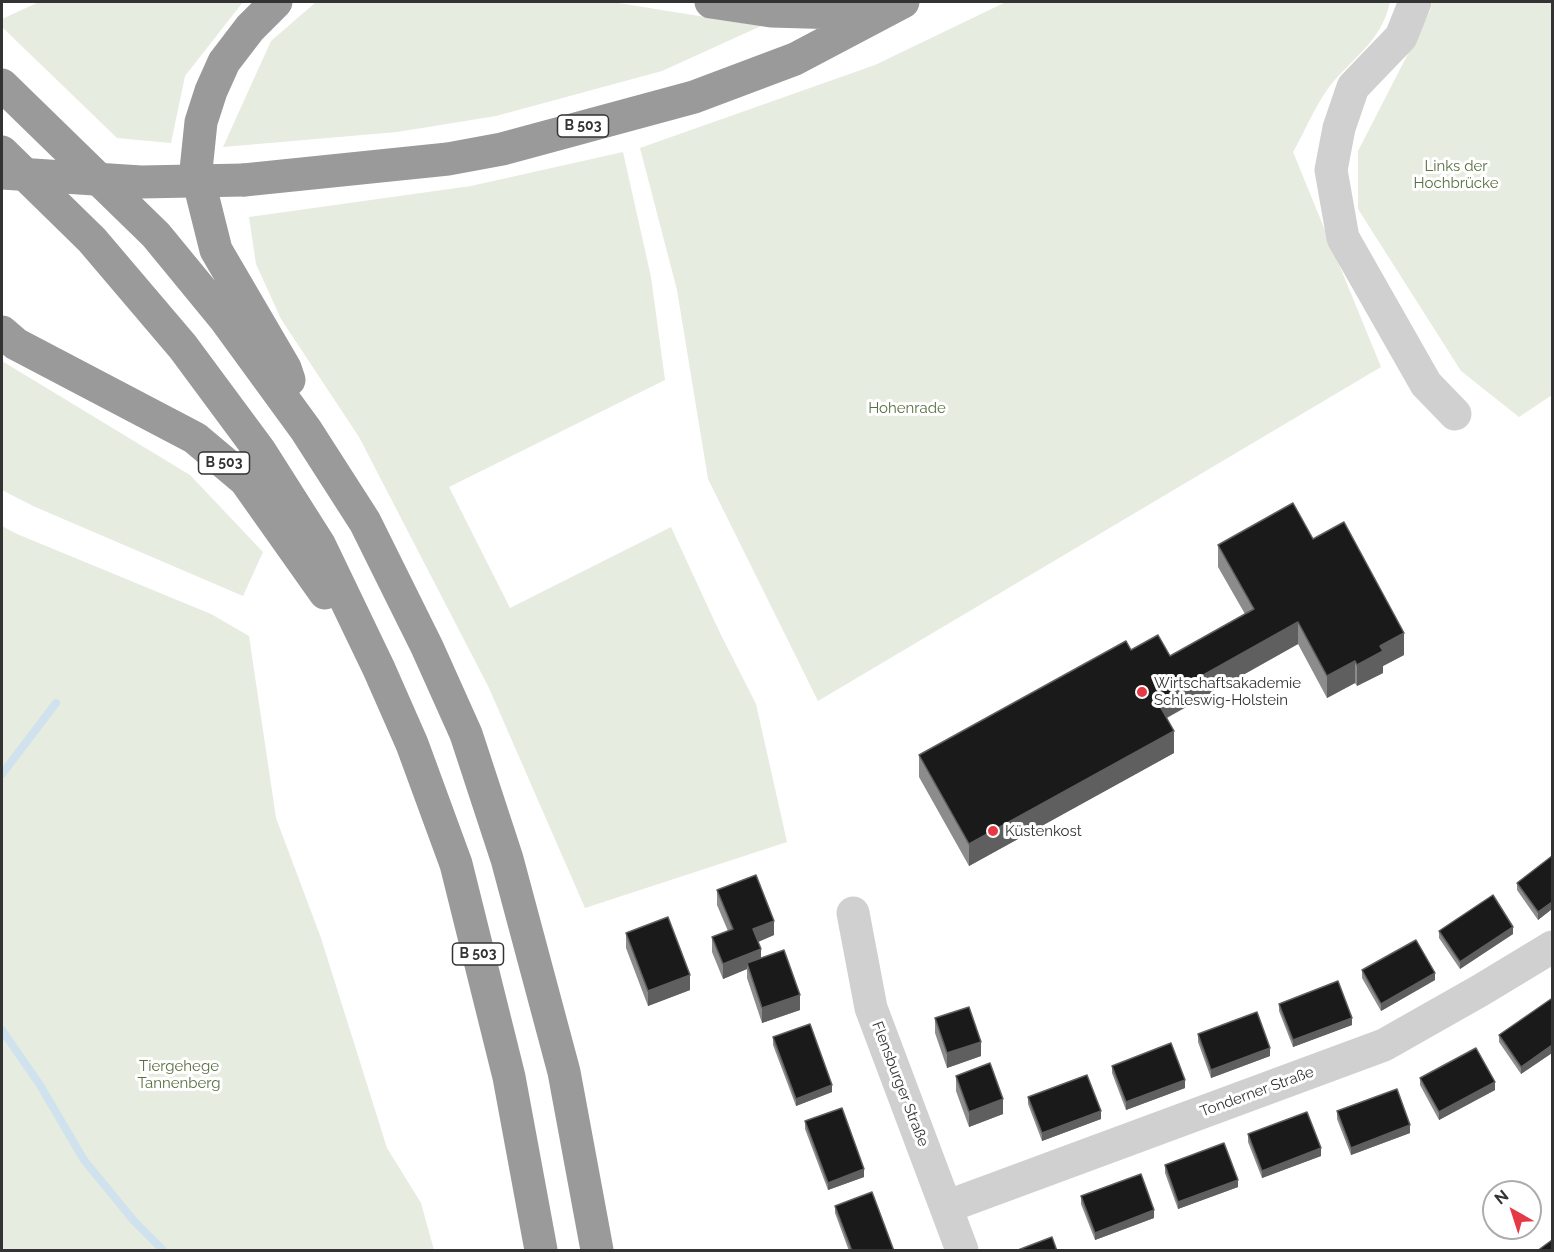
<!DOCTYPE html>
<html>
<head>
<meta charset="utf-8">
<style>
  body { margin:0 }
  #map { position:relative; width:1554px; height:1252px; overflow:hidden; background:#fff; font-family:Raleway,sans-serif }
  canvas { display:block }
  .frame { position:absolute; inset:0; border:3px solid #333; pointer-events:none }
  .north { position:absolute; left:1482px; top:1180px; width:60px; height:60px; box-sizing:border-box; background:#fff; border:2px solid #adadad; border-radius:50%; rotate:321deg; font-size:16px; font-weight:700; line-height:24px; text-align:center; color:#333 }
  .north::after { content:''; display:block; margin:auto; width:21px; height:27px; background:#e63946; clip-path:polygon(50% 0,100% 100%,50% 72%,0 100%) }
</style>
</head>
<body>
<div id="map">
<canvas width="1554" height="1252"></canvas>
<div class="frame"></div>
<div class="north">N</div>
</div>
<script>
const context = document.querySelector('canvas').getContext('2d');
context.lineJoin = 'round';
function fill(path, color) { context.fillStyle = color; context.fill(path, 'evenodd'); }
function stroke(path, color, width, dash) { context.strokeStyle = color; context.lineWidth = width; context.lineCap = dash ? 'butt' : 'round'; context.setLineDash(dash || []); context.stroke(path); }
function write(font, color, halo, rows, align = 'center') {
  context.font = font + ' Raleway,sans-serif'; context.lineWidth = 6; context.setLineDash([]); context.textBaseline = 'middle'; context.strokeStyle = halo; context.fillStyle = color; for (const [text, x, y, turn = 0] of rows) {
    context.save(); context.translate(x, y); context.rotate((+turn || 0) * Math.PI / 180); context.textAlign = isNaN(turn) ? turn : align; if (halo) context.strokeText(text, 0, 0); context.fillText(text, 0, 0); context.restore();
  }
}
const green = new Path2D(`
  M 39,2 L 243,2 L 185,76 L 171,143 L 117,138 L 2,27 L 2,19 Z
  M 316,2 L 612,2 L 761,26 L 662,71 L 496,116 L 397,132 L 223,147 L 271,41 Z
  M 1006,2 L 1390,2 C 1382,41 1352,58 1329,87 C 1315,106 1305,131 1293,152 L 1381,367 L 818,701 L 708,479 L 677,290 L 640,148 L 875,65 Z
  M 1432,2 L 1552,2 L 1552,395 L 1519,417 L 1461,371 L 1358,209 L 1358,151 L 1430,11 Z
  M 623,152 L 651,277 L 665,380 L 449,487 L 510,608 L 671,527 L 719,631 L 756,704 L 787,842 L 585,908 L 489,688 L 359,437 L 281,319 L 256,264 L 249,217 L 471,186 Z
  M 2,361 L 190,475 L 263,552 L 243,596 L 33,506 L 2,490 Z
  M 2,526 L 17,534 L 211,614 L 249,636 L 276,818 L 321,938 L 387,1148 L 421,1203 L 434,1250 L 2,1250 Z`);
const stream = new Path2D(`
  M 2,774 L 56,703
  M 2,1030 L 40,1085 L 84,1160 L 134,1221 L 163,1250`);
const minor = new Path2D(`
  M 1415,2 L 1401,37 L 1353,87 L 1339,128 L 1331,170 L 1343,238 L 1426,384 L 1455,414
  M 853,913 L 871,1008 L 962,1250
  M 946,1207 L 1384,1045 L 1481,990 L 1552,947`);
const highway = new Path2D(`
  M 276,2 L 250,28 L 224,62 L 211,91 L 201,122 L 196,170 L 216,250 L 285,368 L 289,380
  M 711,2 L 771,11 L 840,13 L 879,6
  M 2,85 L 156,235 L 225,319 L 306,430 L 365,522 L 427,647 L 466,734 L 507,859 L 564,1072 L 597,1250
  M 2,152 L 92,240 L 183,347 L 260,451 L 319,544 L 379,669 L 412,744 L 456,864 L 509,1077 L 541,1250
  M 244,180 L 448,159 L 502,149 L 694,97 L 795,59 L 903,2
  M 2,332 L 16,344 L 195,438 L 245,480 L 325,593`);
const highwayBridge = new Path2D(`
  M 2,173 L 141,182 L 244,180`);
const wall = new Path2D(`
  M 1313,539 L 1404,655 L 1383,666 L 1383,673 L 1357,686 L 1355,683 L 1327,698 L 1298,644 L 1167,718 L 1174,753 L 969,866 L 919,777 L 919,755 L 1131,650 L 1170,656 L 1245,614 L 1218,567 L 1218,545 Z
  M 1552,856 L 1552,909 L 1538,920 L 1517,890 L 1517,883 Z
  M 717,890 L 774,935 L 758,942 L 761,958 L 800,1010 L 762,1023 L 747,978 L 747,969 L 723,979 L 712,952 L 712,937 L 728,931 L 717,905 Z
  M 1439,931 L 1513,934 L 1460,969 L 1439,938 Z
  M 626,933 L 690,990 L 648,1006 L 626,948 Z
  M 1362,970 L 1435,980 L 1381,1011 L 1362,978 Z
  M 1552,1001 L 1552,1053 L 1521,1074 L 1499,1042 L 1499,1035 Z
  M 1279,1004 L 1352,1025 L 1293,1047 L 1279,1011 Z
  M 935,1018 L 981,1056 L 947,1068 L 935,1033 Z
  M 1198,1034 L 1270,1056 L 1211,1078 L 1198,1042 Z
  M 773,1037 L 832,1092 L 796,1106 L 773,1045 Z
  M 1112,1066 L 1185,1088 L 1126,1110 L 1112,1073 Z
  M 956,1076 L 1003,1114 L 969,1127 L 956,1091 Z
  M 1420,1078 L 1495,1090 L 1439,1120 L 1420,1085 Z
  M 1028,1097 L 1101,1119 L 1042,1141 L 1028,1104 Z
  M 1337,1111 L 1410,1133 L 1351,1155 L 1337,1119 Z
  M 805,1121 L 864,1177 L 828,1190 L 805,1129 Z
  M 1248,1134 L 1321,1156 L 1262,1178 L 1248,1142 Z
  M 1165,1165 L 1238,1187 L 1178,1209 L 1165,1173 Z
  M 1081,1196 L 1154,1218 L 1095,1240 L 1081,1204 Z
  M 835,1206 L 894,1251 L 849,1251 L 835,1213 Z`);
const shadedWall = new Path2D(`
  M 1298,622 L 1298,644 L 1157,723 L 1157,701 Z
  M 1404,633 L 1404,655 L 1383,666 L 1383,673 L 1357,686 L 1357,665 L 1380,646 Z
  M 1355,661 L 1355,683 L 1327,698 L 1327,676 Z
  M 1174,731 L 1174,753 L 969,866 L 969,844 Z
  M 1552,902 L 1552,909 L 1538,920 L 1538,912 Z
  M 774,921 L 774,935 L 753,944 L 753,929 Z
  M 1513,927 L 1513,934 L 1460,969 L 1460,962 Z
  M 761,949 L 761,964 L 747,963 L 747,969 L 723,979 L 723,964 Z
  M 1435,973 L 1435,980 L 1381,1011 L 1381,1004 Z
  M 690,975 L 690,990 L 648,1006 L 648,991 Z
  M 800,995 L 800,1010 L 762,1023 L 762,1008 Z
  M 1352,1018 L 1352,1025 L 1293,1047 L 1293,1040 Z
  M 981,1042 L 981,1056 L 947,1068 L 947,1053 Z
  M 1552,1045 L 1552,1053 L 1521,1074 L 1521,1067 Z
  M 1270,1048 L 1270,1056 L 1211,1078 L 1211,1070 Z
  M 1185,1080 L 1185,1088 L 1126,1110 L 1126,1102 Z
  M 1495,1082 L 1495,1090 L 1439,1120 L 1439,1112 Z
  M 832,1085 L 832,1092 L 796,1106 L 796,1099 Z
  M 1003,1099 L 1003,1114 L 969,1127 L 969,1112 Z
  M 1101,1111 L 1101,1119 L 1042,1141 L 1042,1133 Z
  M 1410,1125 L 1410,1133 L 1351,1155 L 1351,1148 Z
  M 1321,1148 L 1321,1156 L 1262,1178 L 1262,1171 Z
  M 864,1169 L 864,1177 L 828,1190 L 828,1183 Z
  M 1238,1180 L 1238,1187 L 1178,1209 L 1178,1202 Z
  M 1154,1210 L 1154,1218 L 1095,1240 L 1095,1233 Z`);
const building = new Path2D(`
  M 1293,503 L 1313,539 L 1344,522 L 1404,633 L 1380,646 L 1383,651 L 1357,665 L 1355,661 L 1327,676 L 1298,622 L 1157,701 L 1174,731 L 969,844 L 919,755 L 1126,641 L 1131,650 L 1158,635 L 1170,656 L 1254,609 L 1218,545 Z
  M 1552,856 L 1552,902 L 1538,912 L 1517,883 Z
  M 756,875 L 774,921 L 753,929 L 761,949 L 723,964 L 712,937 L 733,929 L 717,890 Z
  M 1493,895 L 1513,927 L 1460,962 L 1439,931 Z
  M 668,917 L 690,975 L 648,991 L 626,933 Z
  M 1416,940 L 1435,973 L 1381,1004 L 1362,970 Z
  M 784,950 L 800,995 L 762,1008 L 747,963 Z
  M 1338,981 L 1352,1018 L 1293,1040 L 1279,1004 Z
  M 1551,999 L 1552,1001 L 1552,1045 L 1521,1067 L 1499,1035 Z
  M 969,1007 L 981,1042 L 947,1053 L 935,1018 Z
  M 1257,1012 L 1270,1048 L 1211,1070 L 1198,1034 Z
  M 810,1024 L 832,1085 L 796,1099 L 773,1037 Z
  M 1171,1043 L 1185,1080 L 1126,1102 L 1112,1066 Z
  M 1476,1048 L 1495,1082 L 1439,1112 L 1420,1078 Z
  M 990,1063 L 1003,1099 L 969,1112 L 956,1076 Z
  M 1087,1075 L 1101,1111 L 1042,1133 L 1028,1097 Z
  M 1397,1089 L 1410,1125 L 1351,1148 L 1337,1111 Z
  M 842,1108 L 864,1169 L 828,1183 L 805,1121 Z
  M 1307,1112 L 1321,1148 L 1262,1171 L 1248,1134 Z
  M 1224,1143 L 1238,1180 L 1178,1202 L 1165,1165 Z
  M 1141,1174 L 1154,1210 L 1095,1233 L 1081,1196 Z
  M 872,1192 L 894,1251 L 852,1251 L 835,1206 Z
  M 1052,1237 L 1057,1251 L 1018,1251 L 1018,1250 Z
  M 1552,1240 L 1552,1251 L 1537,1251 Z`);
const markers = [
  [1142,692,6,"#e63946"],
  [993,831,6,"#e63946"]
];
const shields = [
  [583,126,51],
  [224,463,51],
  [478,954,51]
];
const shieldNames = [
  ["B 503",583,126],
  ["B 503",224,463],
  ["B 503",478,954]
];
const parkNames = [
  ["Links der",1456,166],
  ["Hochbrücke",1456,183],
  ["Hohenrade",907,408],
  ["Tiergehege",179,1066],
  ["Tannenberg",179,1083]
];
const poiNames = [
  ["Wirtschaftsakademie",1154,683],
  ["Schleswig-Holstein",1154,700],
  ["Küstenkost",1005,831]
];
const streetNames = [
  ["Flensburger Straße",900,1084,69],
  ["Tonderner Straße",1257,1092,-20]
];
fill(green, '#e6ecdf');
stroke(stream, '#cfe2ee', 8);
stroke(minor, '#d0d0d0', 33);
stroke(highway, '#9a9a9a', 33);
stroke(highwayBridge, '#9a9a9a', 33);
fill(wall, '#8c8c8c');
fill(shadedWall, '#5f5f5f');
fill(building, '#1a1a1a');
stroke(building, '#5f5f5f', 1.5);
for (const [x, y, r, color] of markers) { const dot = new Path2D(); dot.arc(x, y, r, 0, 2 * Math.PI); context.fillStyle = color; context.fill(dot); stroke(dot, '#fff', 2); }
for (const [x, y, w] of shields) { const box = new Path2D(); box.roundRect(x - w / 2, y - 11, w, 22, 4.5); context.fillStyle = '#fff'; context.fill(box); stroke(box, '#333', 1.5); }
write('bold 14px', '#333', null, shieldNames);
write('15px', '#56703f', '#fff', parkNames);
write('15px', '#333', '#fff', poiNames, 'left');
write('15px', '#333', '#fff', streetNames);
</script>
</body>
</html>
